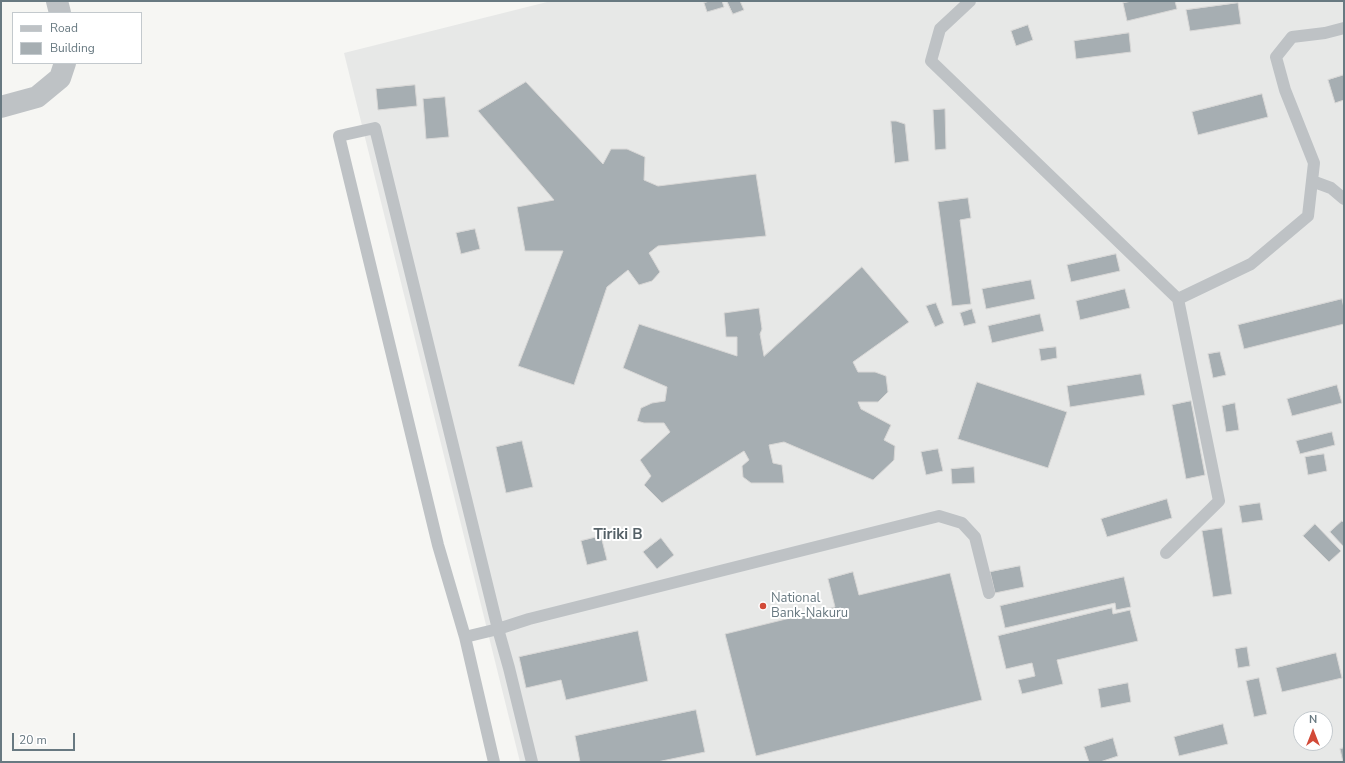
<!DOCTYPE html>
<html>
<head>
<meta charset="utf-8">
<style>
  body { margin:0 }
  #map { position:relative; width:1345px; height:763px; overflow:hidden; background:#f6f6f3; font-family:"Nunito Sans",sans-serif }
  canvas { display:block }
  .frame { position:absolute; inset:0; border:2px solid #687981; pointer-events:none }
  .legend { position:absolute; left:12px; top:12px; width:130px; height:52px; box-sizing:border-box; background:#fff; border:1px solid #c3c9cd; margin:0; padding:5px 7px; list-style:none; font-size:12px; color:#687981 }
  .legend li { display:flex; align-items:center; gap:8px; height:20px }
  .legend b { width:20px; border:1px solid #c3c9cd }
  .north { position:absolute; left:1293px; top:711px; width:40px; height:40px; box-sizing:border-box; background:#fff; border:1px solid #c3c9cd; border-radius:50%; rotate:0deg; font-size:11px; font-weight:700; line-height:16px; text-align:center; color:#687981 }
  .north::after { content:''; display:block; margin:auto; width:14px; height:18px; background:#d24a38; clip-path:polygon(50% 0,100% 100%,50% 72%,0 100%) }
  .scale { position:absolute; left:12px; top:733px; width:63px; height:18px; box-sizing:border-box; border:2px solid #687981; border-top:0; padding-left:5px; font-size:12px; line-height:14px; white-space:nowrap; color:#687981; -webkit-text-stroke:3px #fff; paint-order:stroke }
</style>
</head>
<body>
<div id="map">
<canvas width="1345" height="763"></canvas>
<div class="frame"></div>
<ul class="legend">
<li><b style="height:5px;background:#bec2c5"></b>Road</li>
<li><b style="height:11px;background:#a6aeb2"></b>Building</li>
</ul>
<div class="north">N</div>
<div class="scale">20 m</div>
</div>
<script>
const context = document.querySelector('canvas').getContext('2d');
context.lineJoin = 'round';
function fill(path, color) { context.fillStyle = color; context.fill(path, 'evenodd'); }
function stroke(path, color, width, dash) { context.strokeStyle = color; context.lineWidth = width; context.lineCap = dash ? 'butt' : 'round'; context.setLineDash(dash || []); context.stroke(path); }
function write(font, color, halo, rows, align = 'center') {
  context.font = font + ' "Nunito Sans",sans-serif'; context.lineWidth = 4; context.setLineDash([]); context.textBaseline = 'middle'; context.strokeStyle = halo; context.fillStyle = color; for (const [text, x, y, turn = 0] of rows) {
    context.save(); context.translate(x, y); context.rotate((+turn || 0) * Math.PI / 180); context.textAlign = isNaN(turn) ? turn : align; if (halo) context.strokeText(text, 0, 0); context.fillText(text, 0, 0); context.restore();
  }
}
const built = new Path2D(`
  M 551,1 L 1344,1 L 1344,762 L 520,762 L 344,53 ZM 1301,719 L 1325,719 L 1325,743 L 1301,743 Z`);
const building = new Path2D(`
  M 710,1 L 722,1 L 724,7 L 707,12 L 704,3 Z
  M 727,1 L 740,1 L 744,10 L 733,14 Z
  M 1133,1 L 1175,1 L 1177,9 L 1127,21 L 1123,3 Z
  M 1238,3 L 1241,24 L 1190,31 L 1186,10 Z
  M 1028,25 L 1033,40 L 1016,46 L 1011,31 Z
  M 1129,33 L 1131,52 L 1076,59 L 1074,41 Z
  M 1344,75 L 1344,100 L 1335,103 L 1328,80 Z
  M 526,82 L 603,164 L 611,149 L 627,149 L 645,157 L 644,180 L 658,186 L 756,174 L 766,236 L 658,246 L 649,253 L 660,272 L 652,281 L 639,285 L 628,270 L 607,287 L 574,385 L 518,366 L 563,251 L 525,251 L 517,207 L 554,200 L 478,111 Z
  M 415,85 L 417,106 L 378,110 L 376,89 Z
  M 1262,94 L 1268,117 L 1198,135 L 1192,112 Z
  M 445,97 L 449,137 L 426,139 L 423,99 Z
  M 945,109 L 946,149 L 935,150 L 933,110 Z
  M 891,121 L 896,121 L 905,124 L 909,161 L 895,163 Z
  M 968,198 L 971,218 L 960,220 L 971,304 L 952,306 L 938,202 Z
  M 475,229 L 480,249 L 461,254 L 456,233 Z
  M 1116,254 L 1120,271 L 1071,282 L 1067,265 Z
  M 862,267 L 909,322 L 853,362 L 858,372 L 875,372 L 886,376 L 888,392 L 878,402 L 858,402 L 861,409 L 891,425 L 884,440 L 895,446 L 894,460 L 873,480 L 784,442 L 769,445 L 773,463 L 782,465 L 784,483 L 751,483 L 743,477 L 742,466 L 749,460 L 744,451 L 662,503 L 644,485 L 651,476 L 640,460 L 670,432 L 664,423 L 644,423 L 637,421 L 641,408 L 652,403 L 665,401 L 667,387 L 623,368 L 639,324 L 737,356 L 737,337 L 726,337 L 724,313 L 759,308 L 762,329 L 760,334 L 764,356 Z
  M 1031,280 L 1035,299 L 986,309 L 982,289 Z
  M 1125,289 L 1130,308 L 1080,320 L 1076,301 Z
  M 1342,299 L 1344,308 L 1344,324 L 1244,349 L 1238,325 Z
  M 936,303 L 944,323 L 935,327 L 926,306 Z
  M 972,309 L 976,323 L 964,326 L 960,313 Z
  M 1040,314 L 1044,331 L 992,343 L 988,326 Z
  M 1056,347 L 1057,358 L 1041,361 L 1039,349 Z
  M 1220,352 L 1226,375 L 1213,378 L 1208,354 Z
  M 1141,374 L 1145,395 L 1070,407 L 1067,386 Z
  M 977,382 L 1067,412 L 1048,468 L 958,439 Z
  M 1337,385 L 1342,403 L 1292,416 L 1287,399 Z
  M 1191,401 L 1205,475 L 1186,479 L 1172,405 Z
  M 1235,403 L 1239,430 L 1226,432 L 1222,406 Z
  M 1332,432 L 1335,445 L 1300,454 L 1296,441 Z
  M 522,441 L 533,487 L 506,493 L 496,447 Z
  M 938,449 L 943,471 L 926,475 L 921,452 Z
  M 1324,454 L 1327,471 L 1308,475 L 1305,457 Z
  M 974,467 L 975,483 L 952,484 L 951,469 Z
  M 1167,499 L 1172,518 L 1107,537 L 1101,519 Z
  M 1260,503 L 1263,520 L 1242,523 L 1239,506 Z
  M 1342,521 L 1344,523 L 1344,547 L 1330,532 Z
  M 1315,524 L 1341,551 L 1329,562 L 1303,536 Z
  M 1222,528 L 1232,594 L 1213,597 L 1202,531 Z
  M 601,536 L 607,560 L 587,565 L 581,541 Z
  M 661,538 L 674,555 L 657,569 L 643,552 Z
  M 1020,566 L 1024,587 L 995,593 L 990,572 Z
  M 853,572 L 859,595 L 950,573 L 982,700 L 756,756 L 725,634 L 835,607 L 828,579 Z
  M 1124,577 L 1131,607 L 1116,610 L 1115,603 L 1005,628 L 1000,606 Z
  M 1112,608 L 1113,614 L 1130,610 L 1138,641 L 1057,660 L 1063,684 L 1022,694 L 1018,680 L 1035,676 L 1032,663 L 1006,669 L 998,636 Z
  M 638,631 L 648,681 L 566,700 L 561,680 L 526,688 L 519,657 Z
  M 1247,647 L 1250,666 L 1238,668 L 1235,649 Z
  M 1336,653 L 1342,678 L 1282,692 L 1276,668 Z
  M 1259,678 L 1267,714 L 1254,717 L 1246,681 Z
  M 1128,683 L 1131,702 L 1101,708 L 1098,689 Z
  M 696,710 L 705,752 L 657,762 L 580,762 L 575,736 Z
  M 1223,724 L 1228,744 L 1179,756 L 1174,737 Z
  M 1113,738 L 1118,756 L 1100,762 L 1089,762 L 1084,747 Z
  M 1344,748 L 1344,762 L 1343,762 L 1340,749 Z`);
const lane = new Path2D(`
  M 970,1 L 940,29 L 931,61 L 1178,299 L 1219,501 L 1166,553
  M 375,128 L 498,629 L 465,637 L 438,545 L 339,136 Z
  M 1312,181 L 1331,188 L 1344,199
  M 1178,299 L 1251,264 L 1308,216 L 1314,163 L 1285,90 L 1276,57 L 1292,37 L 1325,33 L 1344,28
  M 465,637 L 494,762
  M 532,762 L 509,668 L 498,629 L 529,619 L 939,516 L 962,523 L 975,537 L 989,593`);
const street = new Path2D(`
  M 57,1 L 60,13
  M 1,107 L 37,97 L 60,78 L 65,63`);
const markers = [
  [763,606,4,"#d24a38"]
];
const poiNames = [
  ["National",771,599],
  ["Bank-Nakuru",771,614]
];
const quarterNames = [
  ["Tiriki B",618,535]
];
fill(built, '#e7e8e7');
fill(building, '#a6aeb2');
stroke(building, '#d8d7d6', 1);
stroke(lane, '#bec2c5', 12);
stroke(street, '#bec2c5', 22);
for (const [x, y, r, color] of markers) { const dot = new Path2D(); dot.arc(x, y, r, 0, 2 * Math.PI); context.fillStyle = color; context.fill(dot); stroke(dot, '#fff', 1.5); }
write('13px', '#687981', '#fff', poiNames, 'left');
write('bold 15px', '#556167', '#fff', quarterNames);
</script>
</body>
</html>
